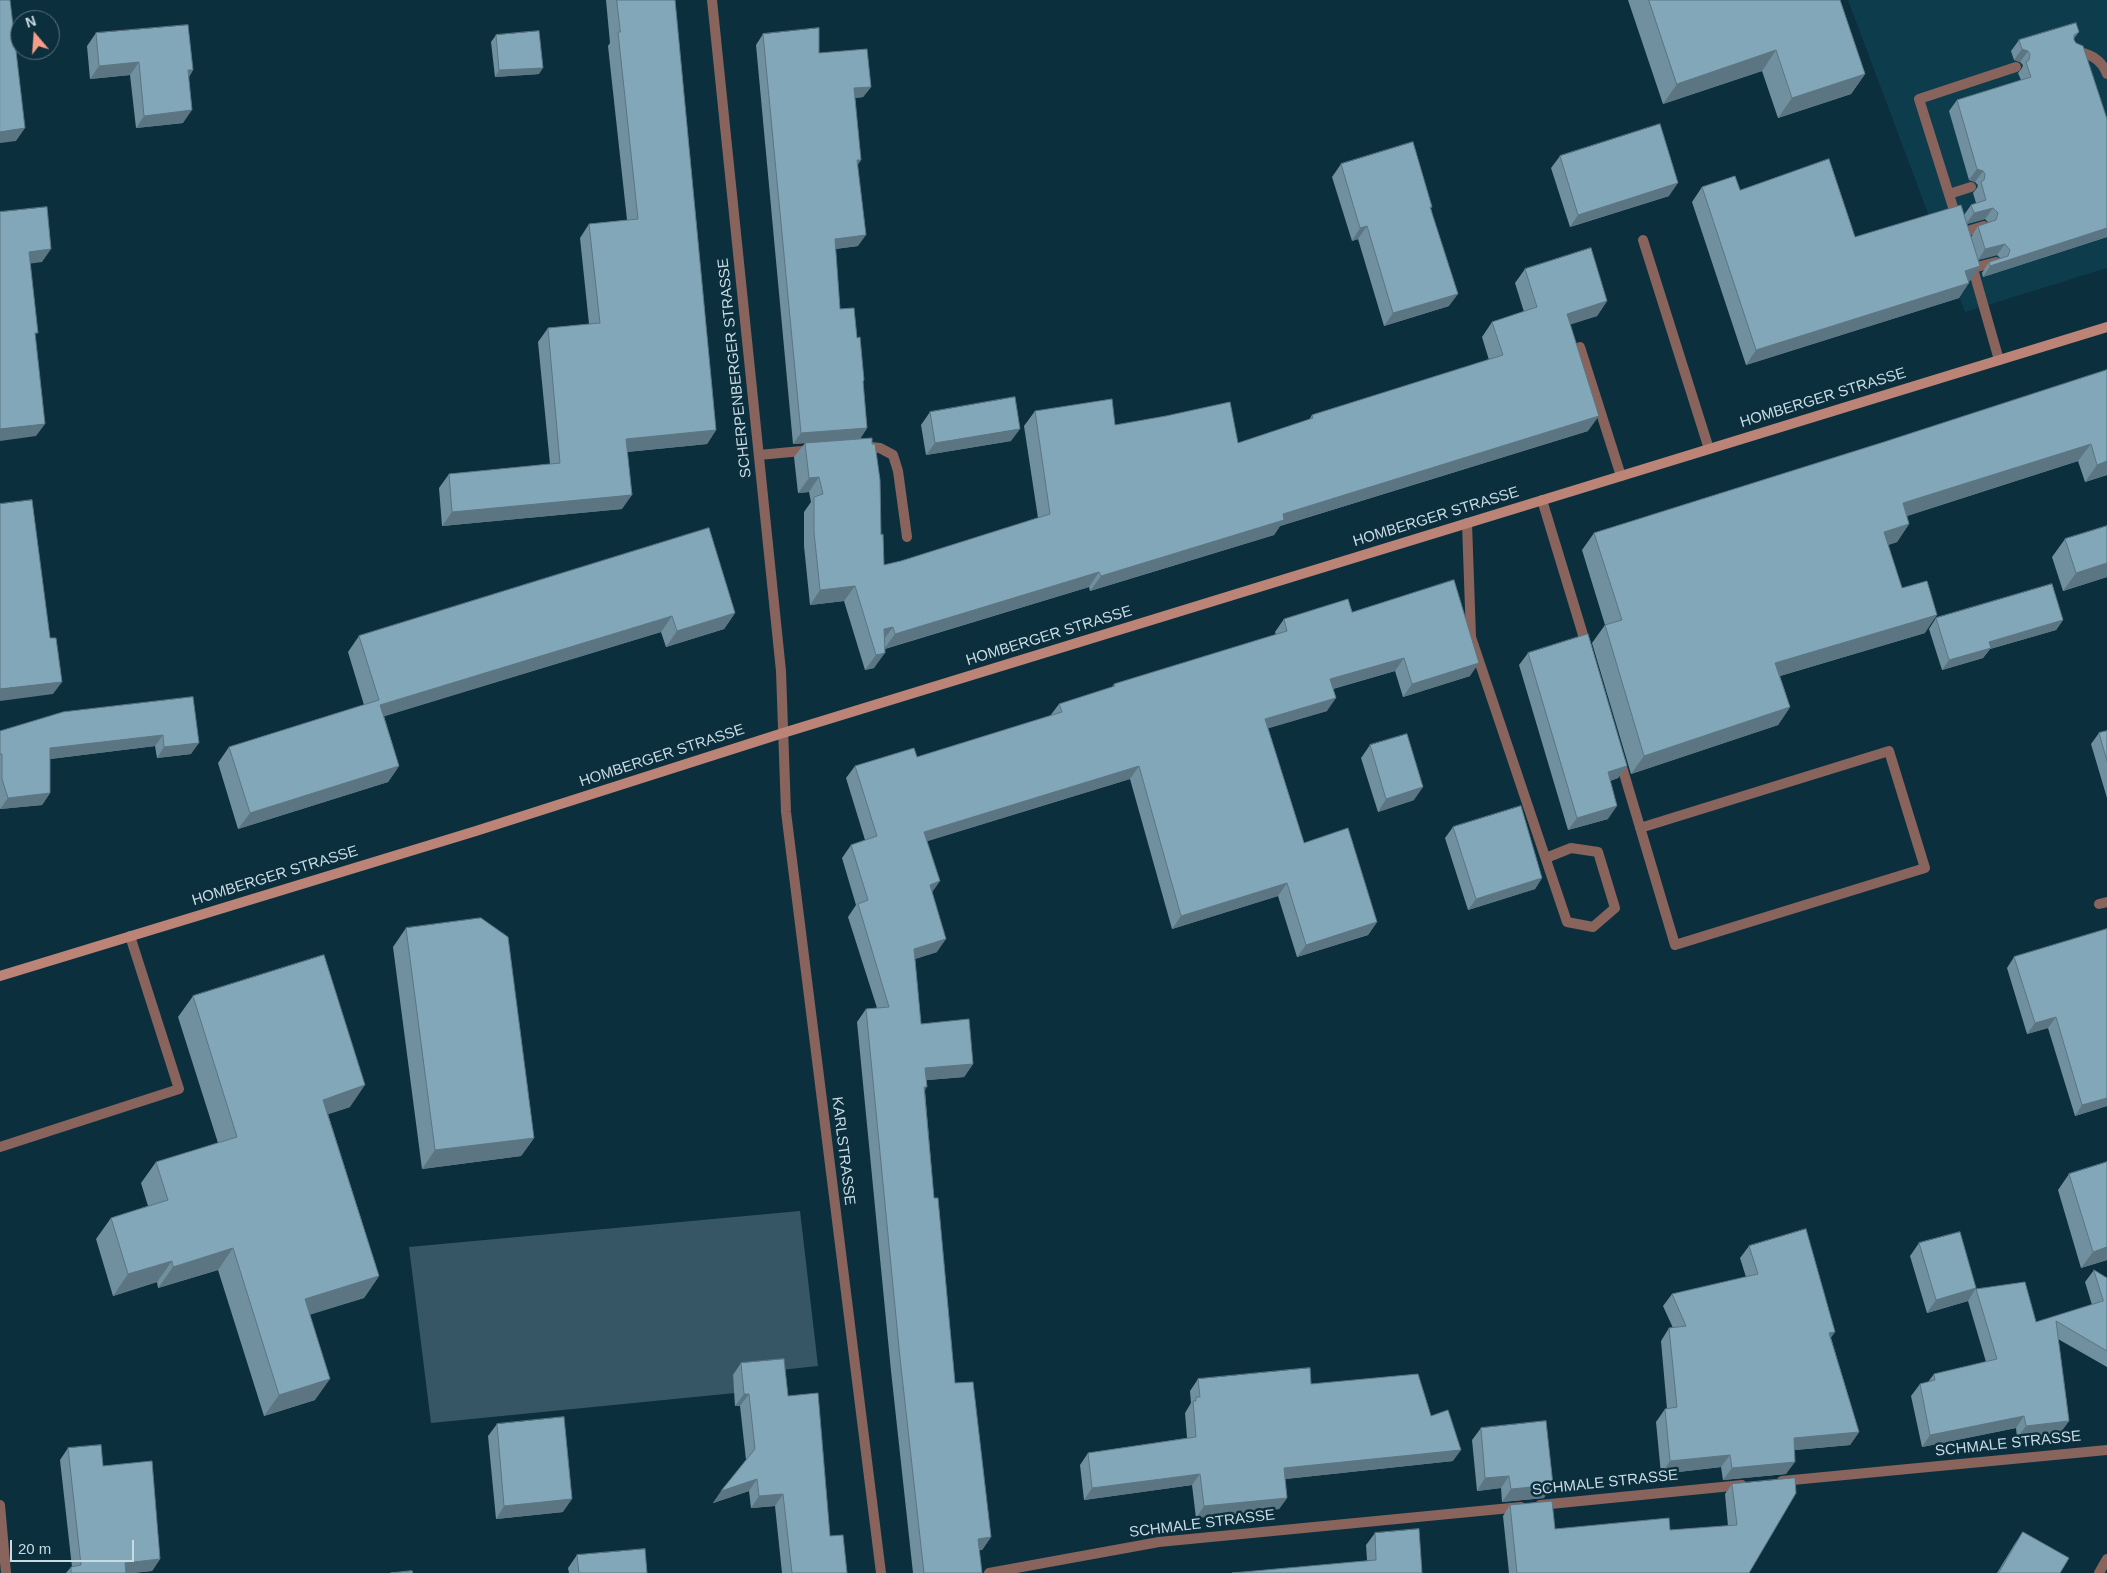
<!DOCTYPE html>
<html>
<head>
<meta charset="utf-8">
<style>
  body { margin:0 }
  #map { position:relative; width:2107px; height:1573px; overflow:hidden; background:#0c2f3e; font-family:Helvetica,sans-serif }
  canvas { display:block }
  .north { position:absolute; left:10px; top:10px; width:50px; height:50px; box-sizing:border-box; background:#0c2f3e; border:1px solid #577480; border-radius:50%; rotate:342deg; font-size:14px; font-weight:700; line-height:20px; text-align:center; color:#c8dbe4 }
  .north::after { content:''; display:block; margin:auto; width:18px; height:22px; background:#f49e89; clip-path:polygon(50% 0,100% 100%,50% 72%,0 100%) }
  .scale { position:absolute; left:10px; top:1540px; width:124px; height:22px; box-sizing:border-box; border:2px solid #c8dbe4; border-top:0; padding-left:6px; font-size:15px; line-height:18px; white-space:nowrap; color:#c8dbe4; -webkit-text-stroke:4px #0c2f3e; paint-order:stroke }
</style>
</head>
<body>
<div id="map">
<canvas width="2107" height="1573"></canvas>
<div class="north">N</div>
<div class="scale">20 m</div>
</div>
<script>
const context = document.querySelector('canvas').getContext('2d');
context.lineJoin = 'round';
function fill(path, color) { context.fillStyle = color; context.fill(path, 'evenodd'); }
function stroke(path, color, width, dash) { context.strokeStyle = color; context.lineWidth = width; context.lineCap = dash ? 'butt' : 'round'; context.setLineDash(dash || []); context.stroke(path); }
function write(font, color, halo, rows, align = 'center') {
  context.font = font + ' Helvetica,sans-serif'; context.lineWidth = 5; context.setLineDash([]); context.textBaseline = 'middle'; context.strokeStyle = halo; context.fillStyle = color; for (const [text, x, y, turn = 0] of rows) {
    context.save(); context.translate(x, y); context.rotate((+turn || 0) * Math.PI / 180); context.textAlign = isNaN(turn) ? turn : align; if (halo) context.strokeText(text, 0, 0); context.fillText(text, 0, 0); context.restore();
  }
}
const built = new Path2D(`
  M 1848,0 L 2107,0 L 2107,268 L 1965,312 Z`);
const green = new Path2D(`
  M 800,1211 L 818,1366 L 733,1375 L 735,1393 L 431,1423 L 409,1247 Z`);
const lane = new Path2D(`
  M 2074,50 C 2089,54 2101,58 2107,74
  M 1949,194 L 1971,187
  M 1957,220 L 1919,99 L 2016,67
  M 1961,233 L 1984,226
  M 1643,240 L 1709,449
  M 1971,262 L 1999,360
  M 1973,268 L 1996,262
  M 1580,347 L 1621,476
  M 862,446 L 880,448 L 893,455 L 898,471 L 907,537
  M 759,455 L 812,450
  M 1542,500 L 1587,648
  M 1467,523 L 1471,637 L 1567,922 L 1593,927 L 1615,908 L 1598,852 L 1571,848 L 1546,858
  M 1620,760 L 1675,945 L 1925,868 L 1889,751 L 1640,828
  M 2099,904 L 2107,902
  M 0,1147 L 179,1089 L 130,936`);
const street = new Path2D(`
  M 712,0 L 781,671 L 786,812 L 881,1573
  M 1782,1481 L 2107,1450
  M 0,1505 L 6,1573
  M 1540,1505 L 1742,1485
  M 989,1573 L 1159,1542 L 1521,1507
  M 2099,1573 L 2107,1559`);
const secondary = new Path2D(`
  M 0,976 L 476,831 L 783,733 L 2107,327`);
const wall = new Path2D(`
  M 606,0 L 675,0 L 716,430 L 707,444 L 627,452 L 622,509 L 442,526 L 439,488 L 449,474 L 550,464 L 538,342 L 548,328 L 589,324 L 580,238 L 589,224 L 627,220 L 608,46 L 610,43 Z
  M 1628,0 L 1840,0 L 1865,74 L 1851,94 L 1778,118 L 1762,71 L 1663,104 Z
  M 2079,32 L 2074,38 L 2074,40 L 2106,136 L 2107,237 L 1983,277 L 1982,273 L 1989,262 L 2000,258 L 1997,255 L 1978,260 L 1980,266 L 1969,281 L 1959,298 L 1746,365 L 1692,202 L 1702,187 L 1740,190 L 1855,237 L 1964,215 L 1971,205 L 1976,203 L 1973,193 L 1977,188 L 1978,185 L 1975,182 L 1969,180 L 1949,111 L 1957,100 L 2021,80 L 2018,73 L 2022,68 L 2023,65 L 2020,62 L 2014,60 L 2011,51 L 2019,40 ZM 1985,219 L 1989,223 L 1978,226 L 1971,237 L 1967,224 Z
  M 96,33 L 193,70 L 189,77 L 183,123 L 136,128 L 130,75 L 90,79 L 87,46 Z
  M 763,34 L 819,53 L 871,87 L 863,97 L 855,98 L 858,165 L 858,246 L 835,249 L 840,309 L 857,338 L 864,380 L 863,383 L 867,428 L 860,439 L 881,535 L 884,565 L 901,561 L 1038,518 L 1024,426 L 1035,411 L 1115,425 L 1238,443 L 1309,420 L 1312,415 L 1489,360 L 1482,337 L 1492,322 L 1524,312 L 1515,283 L 1525,269 L 1607,301 L 1597,316 L 1570,324 L 1588,431 L 1280,526 L 1274,535 L 1090,591 L 1089,587 L 885,649 L 874,668 L 865,670 L 844,601 L 810,605 L 804,546 L 804,512 L 811,502 L 809,492 L 798,493 L 794,457 L 805,443 L 793,444 L 756,45 Z
  M 496,35 L 539,74 L 495,77 L 491,42 Z
  M 1560,156 L 1669,196 L 1570,227 L 1551,168 Z
  M 1341,164 L 1432,207 L 1431,208 L 1449,306 L 1384,326 L 1358,239 L 1352,241 L 1332,177 Z
  M 2107,370 L 2107,475 L 2085,482 L 2078,461 L 1907,516 L 1909,524 L 1897,542 L 1888,545 L 1902,588 L 1925,633 L 1780,676 L 1790,707 L 1778,725 L 1631,774 L 1592,643 L 1605,625 L 1582,550 L 1594,533 L 1884,442 Z
  M 930,412 L 1011,441 L 926,455 L 921,425 Z
  M 2107,527 L 2107,577 L 2063,591 L 2052,557 L 2065,539 Z
  M 709,528 L 735,613 L 724,629 L 666,647 L 661,632 L 384,716 L 399,766 L 388,782 L 238,829 L 218,763 L 229,747 L 364,705 L 348,652 L 359,636 Z
  M 1352,612 L 1470,676 L 1403,697 L 1395,671 L 1333,689 L 1327,711 L 1268,728 L 1304,843 L 1377,922 L 1368,935 L 1297,957 L 1278,896 L 1172,929 L 1130,779 L 927,841 L 937,952 L 915,959 L 921,1024 L 973,1064 L 964,1077 L 927,1080 L 925,1091 L 934,1198 L 955,1383 L 991,1537 L 982,1550 L 979,1550 L 982,1573 L 913,1573 L 891,1371 L 857,1022 L 866,1009 L 877,1008 L 848,917 L 856,905 L 842,858 L 851,845 L 865,840 L 846,778 L 855,766 L 917,757 L 1050,716 L 1059,704 L 1112,687 L 1114,684 L 1276,635 L 1275,632 L 1284,619 Z
  M 1936,618 L 2063,620 L 2056,630 L 1990,649 L 1983,658 L 1942,670 L 1929,629 Z
  M 1528,653 L 1627,766 L 1618,778 L 1610,781 L 1608,819 L 1568,830 L 1519,665 Z
  M 193,697 L 191,754 L 157,758 L 155,746 L 50,759 L 50,793 L 42,805 L 0,809 L 0,731 Z
  M 2107,731 L 2107,798 L 2091,744 L 2099,733 Z
  M 1370,745 L 1414,800 L 1378,812 L 1361,758 Z
  M 1453,827 L 1542,878 L 1535,889 L 1468,910 L 1445,838 Z
  M 406,928 L 534,1138 L 521,1156 L 422,1169 L 393,947 Z
  M 2107,929 L 2107,1106 L 2075,1116 L 2048,1028 L 2027,1034 L 2007,968 L 2014,957 Z
  M 193,996 L 350,1107 L 328,1114 L 379,1276 L 364,1298 L 310,1314 L 315,1400 L 264,1416 L 218,1270 L 158,1288 L 157,1282 L 113,1296 L 96,1239 L 111,1218 L 148,1206 L 141,1183 L 156,1162 L 218,1143 L 178,1017 Z
  M 2069,1174 L 2107,1260 L 2081,1268 L 2058,1190 Z
  M 1919,1243 L 1976,1289 L 2036,1322 L 2092,1305 L 2085,1282 L 2094,1270 L 2107,1278 L 2107,1367 L 2058,1339 L 2069,1421 L 2060,1433 L 2017,1438 L 2016,1428 L 1922,1447 L 1911,1396 L 1920,1384 L 1928,1382 L 1934,1374 L 1986,1362 L 1968,1301 L 1927,1313 L 1910,1256 Z
  M 1749,1246 L 1831,1338 L 1859,1432 L 1850,1445 L 1794,1450 L 1786,1474 L 1723,1480 L 1721,1467 L 1661,1474 L 1656,1422 L 1665,1409 L 1667,1409 L 1661,1341 L 1669,1328 L 1673,1328 L 1663,1306 L 1672,1294 L 1746,1277 L 1740,1258 Z
  M 741,1363 L 788,1396 L 830,1536 L 847,1573 L 782,1573 L 775,1506 L 751,1508 L 749,1491 L 713,1503 L 746,1460 L 740,1406 L 735,1406 L 733,1375 Z
  M 1198,1379 L 1311,1384 L 1431,1416 L 1453,1461 L 1285,1479 L 1287,1498 L 1279,1509 L 1196,1518 L 1192,1485 L 1084,1500 L 1080,1465 L 1088,1453 L 1187,1438 L 1185,1413 L 1191,1403 L 1190,1391 Z
  M 497,1424 L 563,1512 L 496,1519 L 488,1436 Z
  M 1481,1428 L 1544,1498 L 1502,1502 L 1501,1488 L 1477,1491 L 1472,1440 Z
  M 68,1448 L 103,1466 L 160,1559 L 152,1571 L 132,1573 L 66,1573 L 71,1567 L 72,1567 L 60,1460 Z
  M 1732,1484 L 1749,1573 L 1509,1573 L 1503,1516 L 1510,1505 L 1555,1529 L 1670,1530 L 1728,1526 L 1725,1494 Z
  M 2023,1532 L 2060,1573 L 1997,1573 L 2014,1545 Z
  M 1375,1533 L 1422,1573 L 1367,1560 L 1366,1545 Z
  M 577,1555 L 647,1573 L 569,1573 L 568,1568 Z`);
const shadedWall = new Path2D(`
  M 2022,49 L 2028,51 L 2020,62 L 2014,60 Z
  M 1776,50 L 1762,71 L 1663,104 L 1677,84 Z
  M 139,62 L 130,75 L 90,79 L 99,66 Z
  M 543,68 L 539,74 L 495,77 L 499,70 Z
  M 188,70 L 193,70 L 184,83 Z
  M 1865,74 L 1851,94 L 1778,118 L 1792,98 Z
  M 871,87 L 863,97 L 846,99 L 854,88 Z
  M 192,110 L 183,123 L 136,128 L 144,116 Z
  M 25,128 L 16,141 L 0,143 L 0,132 Z
  M 857,160 L 861,160 L 854,171 Z
  M 1977,169 L 1983,171 L 1975,182 L 1969,180 Z
  M 1678,183 L 1669,196 L 1570,227 L 1578,215 Z
  M 1993,208 L 1985,219 L 1966,224 L 1974,213 Z
  M 1367,226 L 1358,239 L 1352,241 L 1360,228 Z
  M 2107,228 L 2107,237 L 1983,277 L 1990,266 Z
  M 866,235 L 858,246 L 827,250 L 835,239 Z
  M 2005,244 L 1997,255 L 1978,260 L 1985,249 Z
  M 51,249 L 42,262 L 20,265 L 29,252 Z
  M 1980,266 L 1970,281 L 1954,286 L 1965,271 Z
  M 1969,283 L 1959,298 L 1746,365 L 1756,350 Z
  M 1458,294 L 1449,306 L 1384,326 L 1393,313 Z
  M 1607,301 L 1597,316 L 1557,329 L 1567,314 Z
  M 1599,416 L 1588,431 L 1280,526 L 1274,535 L 1090,591 L 1101,576 L 1283,514 Z
  M 45,424 L 36,436 L 0,441 L 0,429 Z
  M 867,428 L 860,439 L 793,444 L 801,433 Z
  M 1020,429 L 1011,441 L 926,455 L 935,443 Z
  M 716,430 L 707,444 L 616,453 L 626,439 Z
  M 2091,444 L 2078,461 L 1891,521 L 1903,503 Z
  M 2107,461 L 2107,475 L 2085,482 L 2097,465 Z
  M 819,477 L 809,492 L 798,493 L 809,478 Z
  M 632,495 L 622,509 L 442,526 L 452,512 Z
  M 1909,524 L 1897,542 L 1872,550 L 1884,532 Z
  M 2107,563 L 2107,577 L 2063,591 L 2076,573 Z
  M 1099,572 L 1089,587 L 884,649 L 895,634 Z
  M 855,586 L 844,601 L 810,605 L 820,590 Z
  M 735,613 L 724,629 L 666,647 L 677,631 Z
  M 1937,615 L 1925,633 L 1763,681 L 1775,663 Z
  M 672,616 L 661,632 L 369,721 L 380,705 Z
  M 2063,620 L 2056,630 L 1990,649 L 1983,658 L 1942,670 L 1949,660 L 1989,642 Z
  M 893,627 L 882,642 L 884,629 Z
  M 885,653 L 874,668 L 865,670 L 876,655 Z
  M 1404,658 L 1395,671 L 1321,692 L 1330,679 Z
  M 1479,663 L 1470,676 L 1403,697 L 1412,684 Z
  M 62,682 L 53,694 L 0,701 L 0,689 Z
  M 1336,698 L 1327,711 L 1256,732 L 1265,719 Z
  M 1790,707 L 1778,725 L 1631,774 L 1644,756 Z
  M 163,735 L 155,746 L 42,760 L 50,748 Z
  M 199,743 L 191,754 L 157,758 L 164,747 Z
  M 399,766 L 388,782 L 238,829 L 250,813 Z
  M 1139,766 L 1130,779 L 915,845 L 924,832 Z
  M 1627,766 L 1618,778 L 1599,785 L 1608,772 Z
  M 1423,787 L 1414,800 L 1378,812 L 1386,799 Z
  M 50,793 L 42,805 L 0,809 L 8,798 Z
  M 1617,806 L 1608,819 L 1568,830 L 1577,818 Z
  M 1542,878 L 1535,889 L 1468,910 L 1476,899 Z
  M 940,881 L 931,894 L 930,885 Z
  M 1287,883 L 1278,896 L 1172,929 L 1181,916 Z
  M 1377,922 L 1368,935 L 1297,957 L 1306,945 Z
  M 946,939 L 937,952 L 905,962 L 914,949 Z
  M 2056,1017 L 2048,1028 L 2027,1034 L 2035,1023 Z
  M 973,1064 L 964,1077 L 916,1081 L 925,1068 Z
  M 365,1085 L 350,1107 L 308,1121 L 323,1100 Z
  M 2107,1098 L 2107,1106 L 2075,1116 L 2082,1105 Z
  M 534,1138 L 521,1156 L 422,1169 L 435,1150 Z
  M 2107,1247 L 2107,1260 L 2081,1268 L 2093,1252 Z
  M 233,1248 L 218,1270 L 158,1288 L 173,1267 Z
  M 172,1261 L 157,1282 L 113,1296 L 128,1274 Z
  M 379,1276 L 364,1298 L 290,1321 L 305,1299 Z
  M 1976,1288 L 1968,1301 L 1927,1313 L 1936,1300 Z
  M 1835,1332 L 1826,1345 L 1829,1333 Z
  M 330,1379 L 315,1400 L 264,1416 L 279,1395 Z
  M 744,1394 L 749,1394 L 740,1406 L 735,1406 Z
  M 2024,1416 L 2016,1428 L 1922,1447 L 1930,1435 Z
  M 2069,1421 L 2060,1433 L 2017,1438 L 2026,1426 Z
  M 1859,1432 L 1850,1445 L 1785,1451 L 1794,1438 Z
  M 1461,1450 L 1453,1461 L 1276,1480 L 1284,1468 Z
  M 1730,1455 L 1721,1467 L 1661,1474 L 1670,1461 Z
  M 1795,1462 L 1786,1474 L 1723,1480 L 1732,1468 Z
  M 1200,1474 L 1192,1485 L 1084,1500 L 1092,1488 Z
  M 1509,1476 L 1501,1488 L 1477,1491 L 1485,1478 Z
  M 757,1479 L 749,1491 L 713,1503 L 721,1491 Z
  M 1553,1485 L 1544,1498 L 1502,1502 L 1511,1489 Z
  M 783,1494 L 775,1506 L 751,1508 L 759,1496 Z
  M 1287,1498 L 1279,1509 L 1196,1518 L 1204,1506 Z
  M 572,1499 L 563,1512 L 496,1519 L 504,1506 Z
  M 991,1537 L 982,1550 L 969,1552 L 978,1539 Z
  M 160,1559 L 152,1571 L 132,1573 L 117,1573 L 125,1563 Z`);
const building = new Path2D(`
  M 0,0 L 10,0 L 25,128 L 0,132 Z
  M 617,0 L 675,0 L 716,430 L 626,439 L 632,495 L 452,512 L 449,474 L 560,463 L 548,328 L 600,323 L 589,224 L 638,219 L 618,32 L 620,32 Z
  M 1649,0 L 1840,0 L 1865,74 L 1792,98 L 1776,50 L 1677,84 Z
  M 2076,23 L 2079,32 L 2074,35 L 2074,40 L 2076,43 L 2083,46 L 2107,119 L 2107,228 L 1990,266 L 1989,262 L 2008,256 L 2010,250 L 2005,244 L 1985,249 L 1978,226 L 1996,220 L 1998,213 L 1993,208 L 1974,213 L 1971,205 L 1986,200 L 1981,182 L 1984,180 L 1985,174 L 1983,171 L 1977,169 L 1957,100 L 2031,77 L 2026,62 L 2029,60 L 2030,54 L 2028,51 L 2022,49 L 2019,40 Z
  M 188,25 L 193,70 L 188,70 L 192,110 L 144,116 L 139,62 L 99,66 L 96,33 Z
  M 819,28 L 819,53 L 867,49 L 871,87 L 854,88 L 861,160 L 857,160 L 866,235 L 835,239 L 840,309 L 854,308 L 857,338 L 860,337 L 864,380 L 863,381 L 867,428 L 801,433 L 763,34 Z
  M 539,31 L 543,68 L 499,70 L 496,35 Z
  M 1660,124 L 1678,183 L 1578,215 L 1560,156 Z
  M 1413,142 L 1432,207 L 1430,207 L 1458,294 L 1393,313 L 1367,226 L 1360,228 L 1341,164 Z
  M 1829,159 L 1855,237 L 1961,205 L 1980,266 L 1965,271 L 1969,283 L 1756,350 L 1702,187 L 1735,176 L 1740,190 Z
  M 47,207 L 51,249 L 29,252 L 38,333 L 35,333 L 45,424 L 0,429 L 0,212 Z
  M 1591,248 L 1607,301 L 1567,314 L 1599,416 L 1283,514 L 1284,520 L 1101,576 L 1099,572 L 895,634 L 893,627 L 884,629 L 885,653 L 876,655 L 855,586 L 820,590 L 814,532 L 814,497 L 823,494 L 819,477 L 809,478 L 805,443 L 872,438 L 872,444 L 875,444 L 880,480 L 881,535 L 883,534 L 884,565 L 901,561 L 1050,514 L 1035,411 L 1112,399 L 1115,425 L 1166,416 L 1230,402 L 1238,443 L 1313,418 L 1312,415 L 1503,355 L 1492,322 L 1537,307 L 1525,269 Z
  M 2107,370 L 2107,461 L 2097,465 L 2091,444 L 1903,503 L 1909,524 L 1884,532 L 1902,588 L 1927,581 L 1937,615 L 1775,663 L 1790,707 L 1644,756 L 1605,625 L 1622,620 L 1594,533 L 1884,442 Z
  M 1015,397 L 1020,429 L 935,443 L 930,412 Z
  M 32,500 L 50,638 L 56,638 L 62,682 L 0,689 L 0,504 Z
  M 2107,526 L 2107,563 L 2076,573 L 2065,539 Z
  M 709,528 L 735,613 L 677,631 L 672,616 L 380,705 L 399,766 L 250,813 L 229,747 L 379,700 L 359,636 Z
  M 1454,580 L 1479,663 L 1412,684 L 1404,658 L 1330,679 L 1336,698 L 1265,719 L 1304,843 L 1348,828 L 1377,922 L 1306,945 L 1287,883 L 1181,916 L 1139,766 L 924,832 L 940,881 L 930,885 L 946,939 L 914,949 L 921,1024 L 969,1019 L 973,1064 L 925,1068 L 927,1087 L 924,1087 L 934,1198 L 938,1198 L 955,1383 L 973,1382 L 991,1537 L 978,1539 L 982,1573 L 924,1573 L 900,1358 L 866,1009 L 889,1007 L 858,904 L 868,900 L 851,845 L 877,836 L 855,766 L 914,748 L 917,757 L 1062,712 L 1059,704 L 1115,686 L 1114,684 L 1287,631 L 1284,619 L 1348,599 L 1352,612 Z
  M 2052,584 L 2063,620 L 1989,642 L 1991,648 L 1949,660 L 1936,618 Z
  M 1588,634 L 1627,766 L 1608,772 L 1617,806 L 1577,818 L 1528,653 Z
  M 193,697 L 199,743 L 164,747 L 163,735 L 50,748 L 50,793 L 8,798 L 2,779 L 2,754 L 0,754 L 0,731 L 63,712 Z
  M 2107,731 L 2107,761 L 2099,733 Z
  M 1407,734 L 1423,787 L 1386,799 L 1370,745 Z
  M 1521,806 L 1542,878 L 1476,899 L 1453,827 Z
  M 481,918 L 508,937 L 534,1138 L 435,1150 L 406,928 Z
  M 2107,929 L 2107,1098 L 2082,1105 L 2056,1017 L 2035,1023 L 2014,957 Z
  M 324,955 L 365,1085 L 323,1100 L 379,1276 L 305,1299 L 330,1379 L 279,1395 L 233,1248 L 173,1267 L 172,1261 L 128,1274 L 111,1218 L 168,1200 L 156,1162 L 237,1137 L 193,996 Z
  M 2107,1162 L 2107,1247 L 2093,1252 L 2069,1174 Z
  M 1806,1229 L 1835,1332 L 1829,1333 L 1859,1432 L 1794,1438 L 1795,1462 L 1732,1468 L 1730,1455 L 1670,1461 L 1665,1409 L 1677,1407 L 1669,1328 L 1686,1326 L 1672,1294 L 1758,1274 L 1749,1246 Z
  M 1960,1232 L 1976,1288 L 1936,1300 L 1919,1243 Z
  M 2094,1270 L 2107,1278 L 2107,1351 L 2056,1321 L 2069,1421 L 2026,1426 L 2024,1416 L 1930,1435 L 1920,1384 L 1935,1380 L 1934,1374 L 1997,1359 L 1976,1289 L 2025,1282 L 2036,1322 L 2103,1301 Z
  M 784,1359 L 788,1396 L 818,1393 L 830,1536 L 843,1535 L 847,1573 L 792,1573 L 783,1494 L 759,1496 L 757,1479 L 721,1491 L 755,1449 L 749,1394 L 744,1394 L 741,1363 Z
  M 1310,1368 L 1311,1384 L 1418,1374 L 1431,1416 L 1448,1410 L 1461,1450 L 1284,1468 L 1287,1498 L 1204,1506 L 1200,1474 L 1092,1488 L 1088,1453 L 1196,1437 L 1193,1401 L 1196,1401 L 1196,1397 L 1200,1397 L 1198,1379 Z
  M 564,1417 L 572,1499 L 504,1506 L 497,1424 Z
  M 1546,1421 L 1553,1485 L 1511,1489 L 1509,1476 L 1485,1478 L 1481,1428 Z
  M 101,1445 L 103,1466 L 152,1461 L 160,1559 L 125,1563 L 126,1573 L 71,1573 L 71,1567 L 81,1565 L 68,1448 Z
  M 1795,1478 L 1796,1493 L 1749,1573 L 1517,1573 L 1510,1505 L 1552,1501 L 1555,1529 L 1669,1518 L 1670,1530 L 1737,1525 L 1732,1484 Z
  M 1419,1529 L 1422,1573 L 1232,1573 L 1376,1560 L 1375,1533 Z
  M 2023,1532 L 2069,1558 L 2060,1573 L 1999,1573 Z
  M 645,1549 L 647,1573 L 579,1573 L 577,1555 Z
  M 412,1571 L 413,1573 L 391,1573 Z`);
const streetNames = [
  ["SCHERPENBERGER STRASSE",735,368,-96],
  ["HOMBERGER STRASSE",1823,398,-17],
  ["HOMBERGER STRASSE",1436,517,-17],
  ["HOMBERGER STRASSE",1049,636,-17],
  ["HOMBERGER STRASSE",662,756,-18],
  ["HOMBERGER STRASSE",275,876,-17],
  ["KARLSTRASSE",843,1151,83],
  ["SCHMALE STRASSE",2008,1444,-6],
  ["SCHMALE STRASSE",1605,1483,-6],
  ["SCHMALE STRASSE",1202,1524,-7]
];
fill(built, '#0d3c4d');
fill(green, '#375665');
stroke(lane, '#88645c', 10);
stroke(street, '#88645c', 10);
stroke(secondary, '#bc8476', 10);
fill(wall, '#70909f');
fill(shadedWall, '#5b7582');
fill(building, '#82a7b9');
stroke(building, '#5b7582', 1);
write('15px', '#c8dbe4', '#0c2f3e', streetNames);
</script>
</body>
</html>
